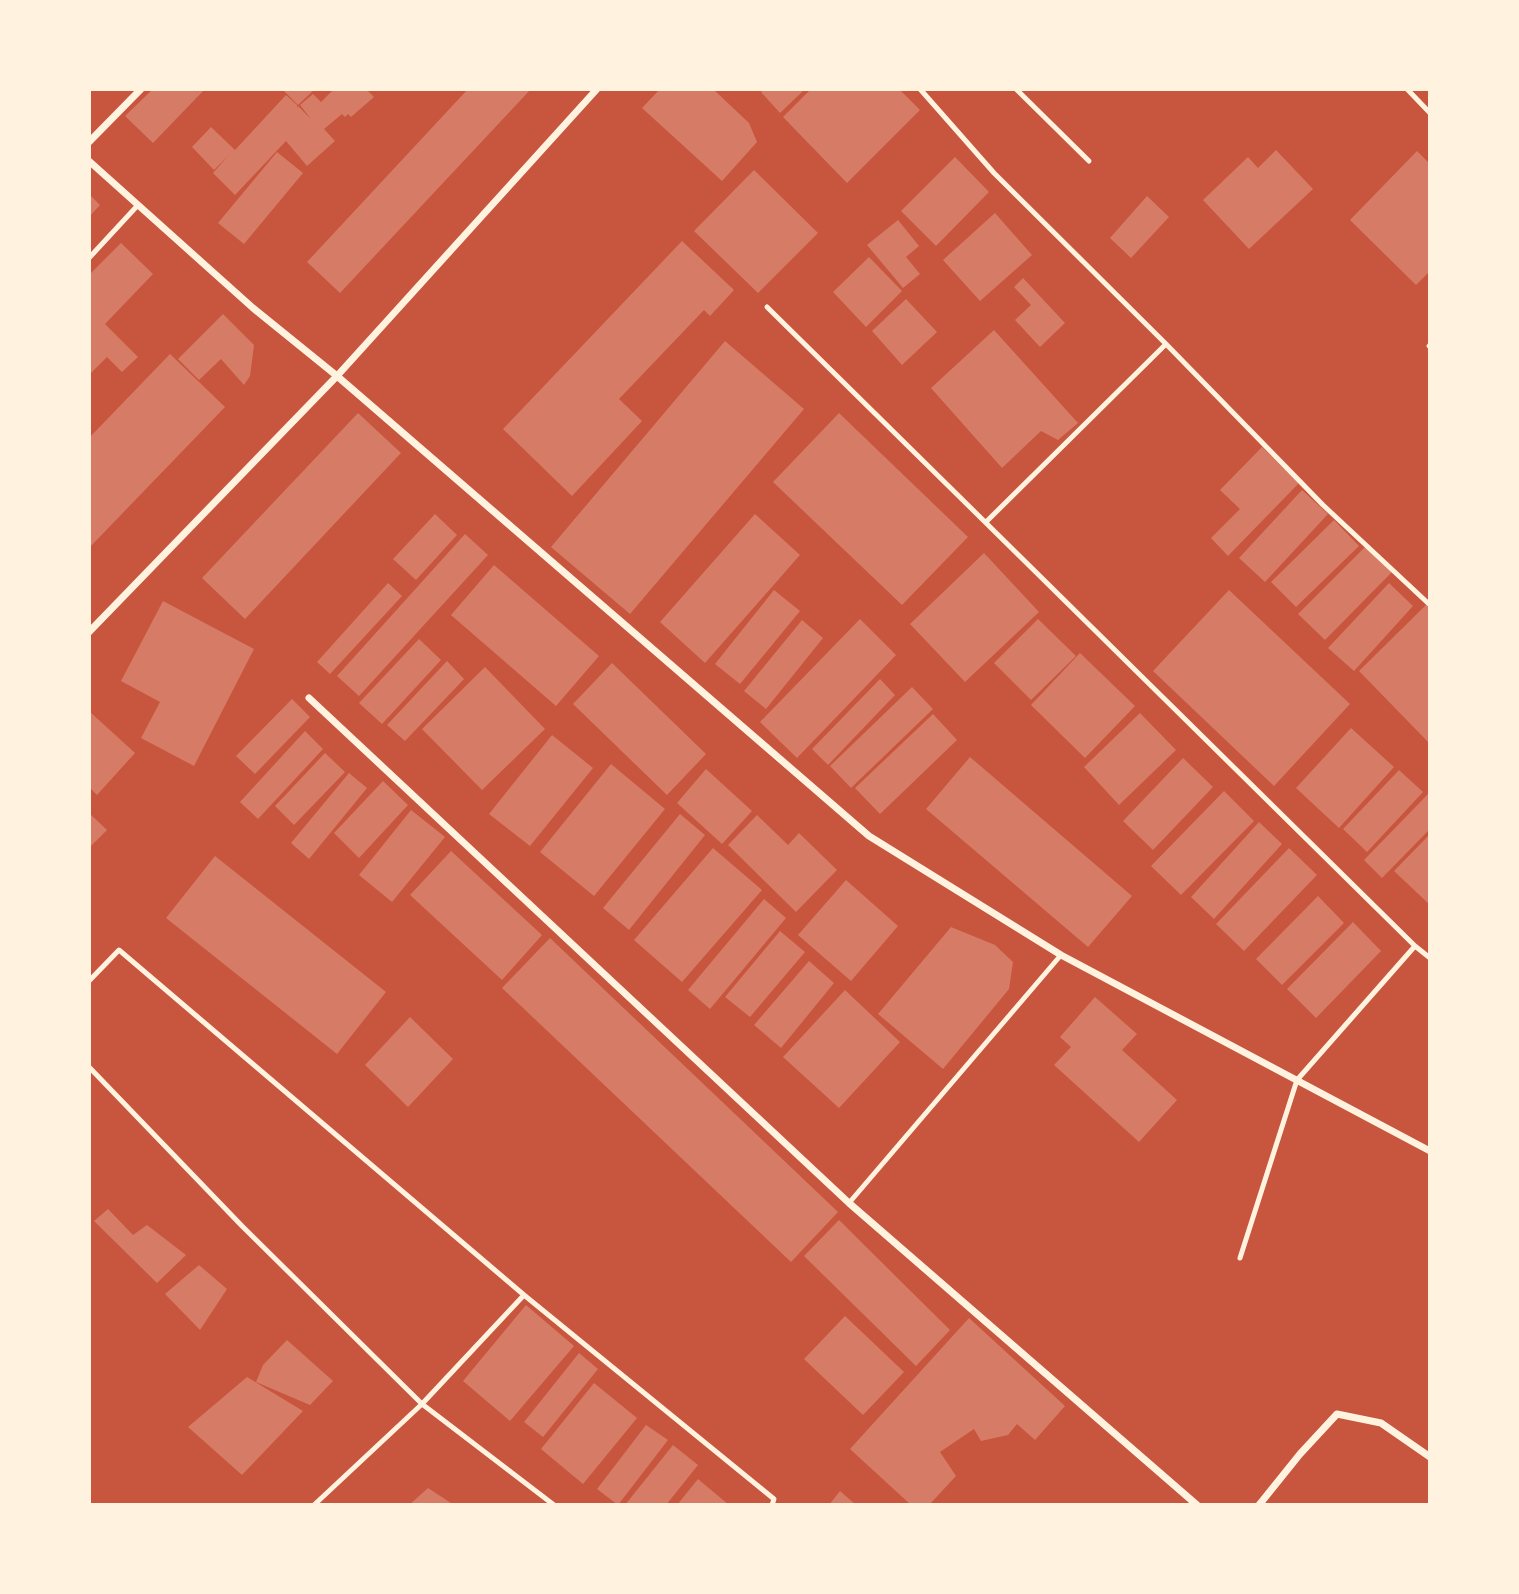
<!DOCTYPE html>
<html>
<head>
<meta charset="utf-8">
<style>
  body { margin:0 }
  #map { position:relative; width:1519px; height:1594px; overflow:hidden; background:#c8553d; font-family:Karla,sans-serif }
  canvas { display:block }
  .frame { position:absolute; inset:0; border:91px solid #fff3e0; pointer-events:none }
</style>
</head>
<body>
<div id="map">
<canvas width="1519" height="1594"></canvas>
<div class="frame"></div>
</div>
<script>
const context = document.querySelector('canvas').getContext('2d');
context.lineJoin = 'round';
function fill(path, color) { context.fillStyle = color; context.fill(path, 'evenodd'); }
function stroke(path, color, width, dash) { context.strokeStyle = color; context.lineWidth = width; context.lineCap = dash ? 'butt' : 'round'; context.setLineDash(dash || []); context.stroke(path); }
const building = new Path2D(`
  M 153,89 L 205,89 L 153,143 L 125,116 Z
  M 282,89 L 315,89 L 298,105 Z
  M 334,89 L 366,89 L 374,97 L 351,117 L 348,114 L 345,117 L 342,114 L 324,129 L 335,141 L 307,166 L 286,141 L 235,195 L 213,173 L 229,155 L 214,170 L 192,147 L 211,127 L 235,150 L 286,95 L 297,105 L 297,108 L 298,106 L 311,119 L 300,105 L 313,94 L 321,102 Z
  M 468,89 L 531,89 L 340,293 L 307,262 Z
  M 660,89 L 713,89 L 749,123 L 757,142 L 722,181 L 642,108 Z
  M 764,89 L 805,89 L 780,113 L 761,92 Z
  M 811,89 L 899,89 L 920,110 L 847,183 L 783,117 Z
  M 1276,150 L 1313,189 L 1249,249 L 1203,200 L 1248,157 L 1258,168 Z
  M 1417,151 L 1430,164 L 1430,271 L 1416,285 L 1350,220 Z
  M 277,152 L 303,173 L 244,244 L 218,223 Z
  M 955,157 L 989,192 L 936,246 L 901,211 Z
  M 754,170 L 818,233 L 758,293 L 694,231 Z
  M 89,194 L 100,205 L 89,217 Z
  M 1147,196 L 1169,217 L 1131,258 L 1110,238 Z
  M 995,213 L 1032,255 L 980,301 L 943,260 Z
  M 898,220 L 919,246 L 906,257 L 920,274 L 903,288 L 867,245 Z
  M 682,241 L 734,290 L 710,316 L 704,310 L 619,399 L 642,421 L 572,496 L 503,429 Z
  M 121,243 L 153,274 L 105,324 L 138,357 L 122,372 L 107,357 L 89,375 L 89,275 Z
  M 869,257 L 902,291 L 866,327 L 833,292 Z
  M 1023,278 L 1065,323 L 1040,347 L 1015,320 L 1031,305 L 1014,287 Z
  M 906,299 L 937,332 L 902,365 L 872,331 Z
  M 223,314 L 254,345 L 250,376 L 244,385 L 221,359 L 199,380 L 178,359 Z
  M 994,330 L 1078,423 L 1058,440 L 1041,431 L 1002,468 L 931,388 Z
  M 725,341 L 804,409 L 630,614 L 551,547 Z
  M 170,354 L 225,407 L 89,548 L 89,438 Z
  M 358,413 L 401,453 L 245,619 L 202,578 Z
  M 839,413 L 968,537 L 902,605 L 773,482 Z
  M 1262,447 L 1299,483 L 1228,556 L 1211,538 L 1240,509 L 1220,490 Z
  M 1302,490 L 1328,514 L 1265,582 L 1239,558 Z
  M 435,514 L 457,535 L 416,580 L 393,559 Z
  M 755,514 L 800,555 L 705,663 L 660,622 Z
  M 1334,520 L 1359,546 L 1296,607 L 1271,582 Z
  M 465,534 L 488,555 L 359,696 L 337,676 Z
  M 1366,546 L 1392,572 L 1325,640 L 1298,614 Z
  M 984,553 L 1039,612 L 965,682 L 910,624 Z
  M 494,565 L 599,656 L 556,706 L 451,615 Z
  M 388,583 L 402,596 L 330,674 L 317,662 Z
  M 1389,583 L 1413,606 L 1354,671 L 1328,648 Z
  M 774,590 L 800,611 L 740,684 L 715,664 Z
  M 1229,590 L 1350,704 L 1274,786 L 1153,671 Z
  M 163,601 L 254,649 L 194,766 L 141,738 L 160,702 L 121,681 Z
  M 1428,603 L 1430,605 L 1430,744 L 1359,671 Z
  M 860,619 L 896,655 L 797,758 L 760,722 Z
  M 1038,619 L 1076,656 L 1031,700 L 994,663 Z
  M 802,620 L 823,638 L 766,709 L 744,691 Z
  M 419,639 L 441,660 L 382,724 L 359,703 Z
  M 1080,653 L 1135,706 L 1085,758 L 1031,705 Z
  M 447,661 L 464,679 L 405,741 L 387,725 Z
  M 612,663 L 706,754 L 667,795 L 573,704 Z
  M 485,667 L 545,729 L 482,790 L 422,729 Z
  M 880,679 L 895,695 L 828,765 L 812,749 Z
  M 912,687 L 933,709 L 851,788 L 830,766 Z
  M 292,699 L 310,717 L 255,774 L 236,756 Z
  M 89,711 L 135,753 L 97,795 L 89,787 Z
  M 1140,713 L 1176,750 L 1119,805 L 1084,767 Z
  M 933,714 L 957,740 L 880,814 L 855,788 Z
  M 1351,728 L 1394,767 L 1339,828 L 1296,788 Z
  M 305,731 L 323,749 L 258,819 L 240,802 Z
  M 552,735 L 593,768 L 530,846 L 489,814 Z
  M 325,753 L 345,772 L 294,825 L 275,806 Z
  M 970,757 L 1132,896 L 1088,947 L 926,809 Z
  M 1183,758 L 1213,787 L 1153,850 L 1123,821 Z
  M 611,764 L 665,809 L 594,896 L 540,852 Z
  M 706,769 L 752,811 L 722,844 L 677,803 Z
  M 1399,770 L 1423,792 L 1367,852 L 1343,829 Z
  M 349,773 L 367,788 L 309,859 L 291,843 Z
  M 383,781 L 408,805 L 359,858 L 334,833 Z
  M 1224,791 L 1254,821 L 1181,895 L 1151,866 Z
  M 1430,792 L 1430,829 L 1382,878 L 1364,860 Z
  M 411,810 L 445,837 L 392,902 L 359,875 Z
  M 89,813 L 107,830 L 89,848 Z
  M 680,814 L 705,835 L 629,930 L 603,908 Z
  M 757,815 L 788,845 L 799,833 L 837,870 L 796,912 L 728,845 Z
  M 1259,822 L 1282,844 L 1214,919 L 1191,897 Z
  M 1430,834 L 1430,905 L 1394,871 Z
  M 713,848 L 762,890 L 682,982 L 634,940 Z
  M 1289,848 L 1317,875 L 1244,951 L 1216,924 Z
  M 451,851 L 542,935 L 502,980 L 410,895 Z
  M 215,856 L 386,992 L 337,1054 L 166,918 Z
  M 846,880 L 898,926 L 851,981 L 798,935 Z
  M 1318,896 L 1344,923 L 1282,985 L 1256,959 Z
  M 764,899 L 786,918 L 710,1009 L 688,990 Z
  M 1353,922 L 1381,951 L 1316,1018 L 1287,989 Z
  M 951,927 L 995,945 L 1013,962 L 1009,989 L 943,1069 L 878,1014 Z
  M 780,931 L 805,952 L 750,1017 L 725,997 Z
  M 550,938 L 838,1212 L 791,1262 L 502,988 Z
  M 809,961 L 834,983 L 781,1048 L 754,1025 Z
  M 845,990 L 900,1042 L 839,1108 L 783,1057 Z
  M 1095,997 L 1137,1034 L 1122,1050 L 1177,1100 L 1139,1142 L 1054,1065 L 1071,1047 L 1060,1037 Z
  M 410,1017 L 453,1059 L 408,1107 L 365,1065 Z
  M 108,1209 L 133,1235 L 147,1225 L 186,1255 L 157,1283 L 94,1221 Z
  M 839,1220 L 950,1330 L 916,1366 L 804,1256 Z
  M 199,1265 L 227,1289 L 200,1330 L 165,1294 Z
  M 526,1305 L 574,1346 L 510,1421 L 463,1381 Z
  M 845,1316 L 904,1372 L 863,1415 L 804,1359 Z
  M 969,1318 L 1065,1406 L 1035,1440 L 1017,1424 L 1008,1435 L 981,1441 L 974,1429 L 940,1452 L 956,1476 L 929,1505 L 911,1505 L 850,1449 Z
  M 287,1340 L 333,1381 L 310,1405 L 256,1382 L 263,1365 Z
  M 579,1353 L 598,1369 L 543,1437 L 524,1422 Z
  M 247,1377 L 303,1411 L 242,1475 L 188,1427 Z
  M 594,1383 L 637,1418 L 583,1484 L 541,1449 Z
  M 646,1425 L 668,1440 L 618,1505 L 597,1489 Z
  M 673,1445 L 698,1465 L 666,1505 L 625,1505 Z
  M 698,1479 L 729,1505 L 677,1505 Z
  M 428,1488 L 454,1505 L 409,1505 Z
  M 840,1491 L 856,1505 L 829,1505 Z`);
const service = new Path2D(`
  M 920,89 L 994,173 L 1166,344 L 1323,505 L 1430,605
  M 1016,89 L 1089,161
  M 1407,89 L 1430,113
  M 89,258 L 138,205
  M 767,307 L 1415,946 L 1430,958
  M 1429,346 L 1430,345
  M 986,522 L 1166,344
  M 89,981 L 119,950 L 524,1295
  M 89,1067 L 242,1226 L 422,1404 L 554,1505
  M 849,1203 L 1061,955
  M 1240,1258 L 1297,1080 L 1415,946
  M 314,1505 L 422,1404 L 524,1295 L 774,1499 L 772,1505`);
const minor = new Path2D(`
  M 89,142 L 141,89
  M 89,161 L 253,308 L 337,376 L 869,836 L 1061,955 L 1430,1151
  M 89,632 L 337,376 L 597,89
  M 309,698 L 849,1203 L 1197,1505
  M 1259,1505 L 1300,1454 L 1337,1414 L 1381,1423 L 1430,1457`);
fill(building, '#d67c66');
stroke(service, '#fff3e0', 5);
stroke(minor, '#fff3e0', 7);
</script>
</body>
</html>
